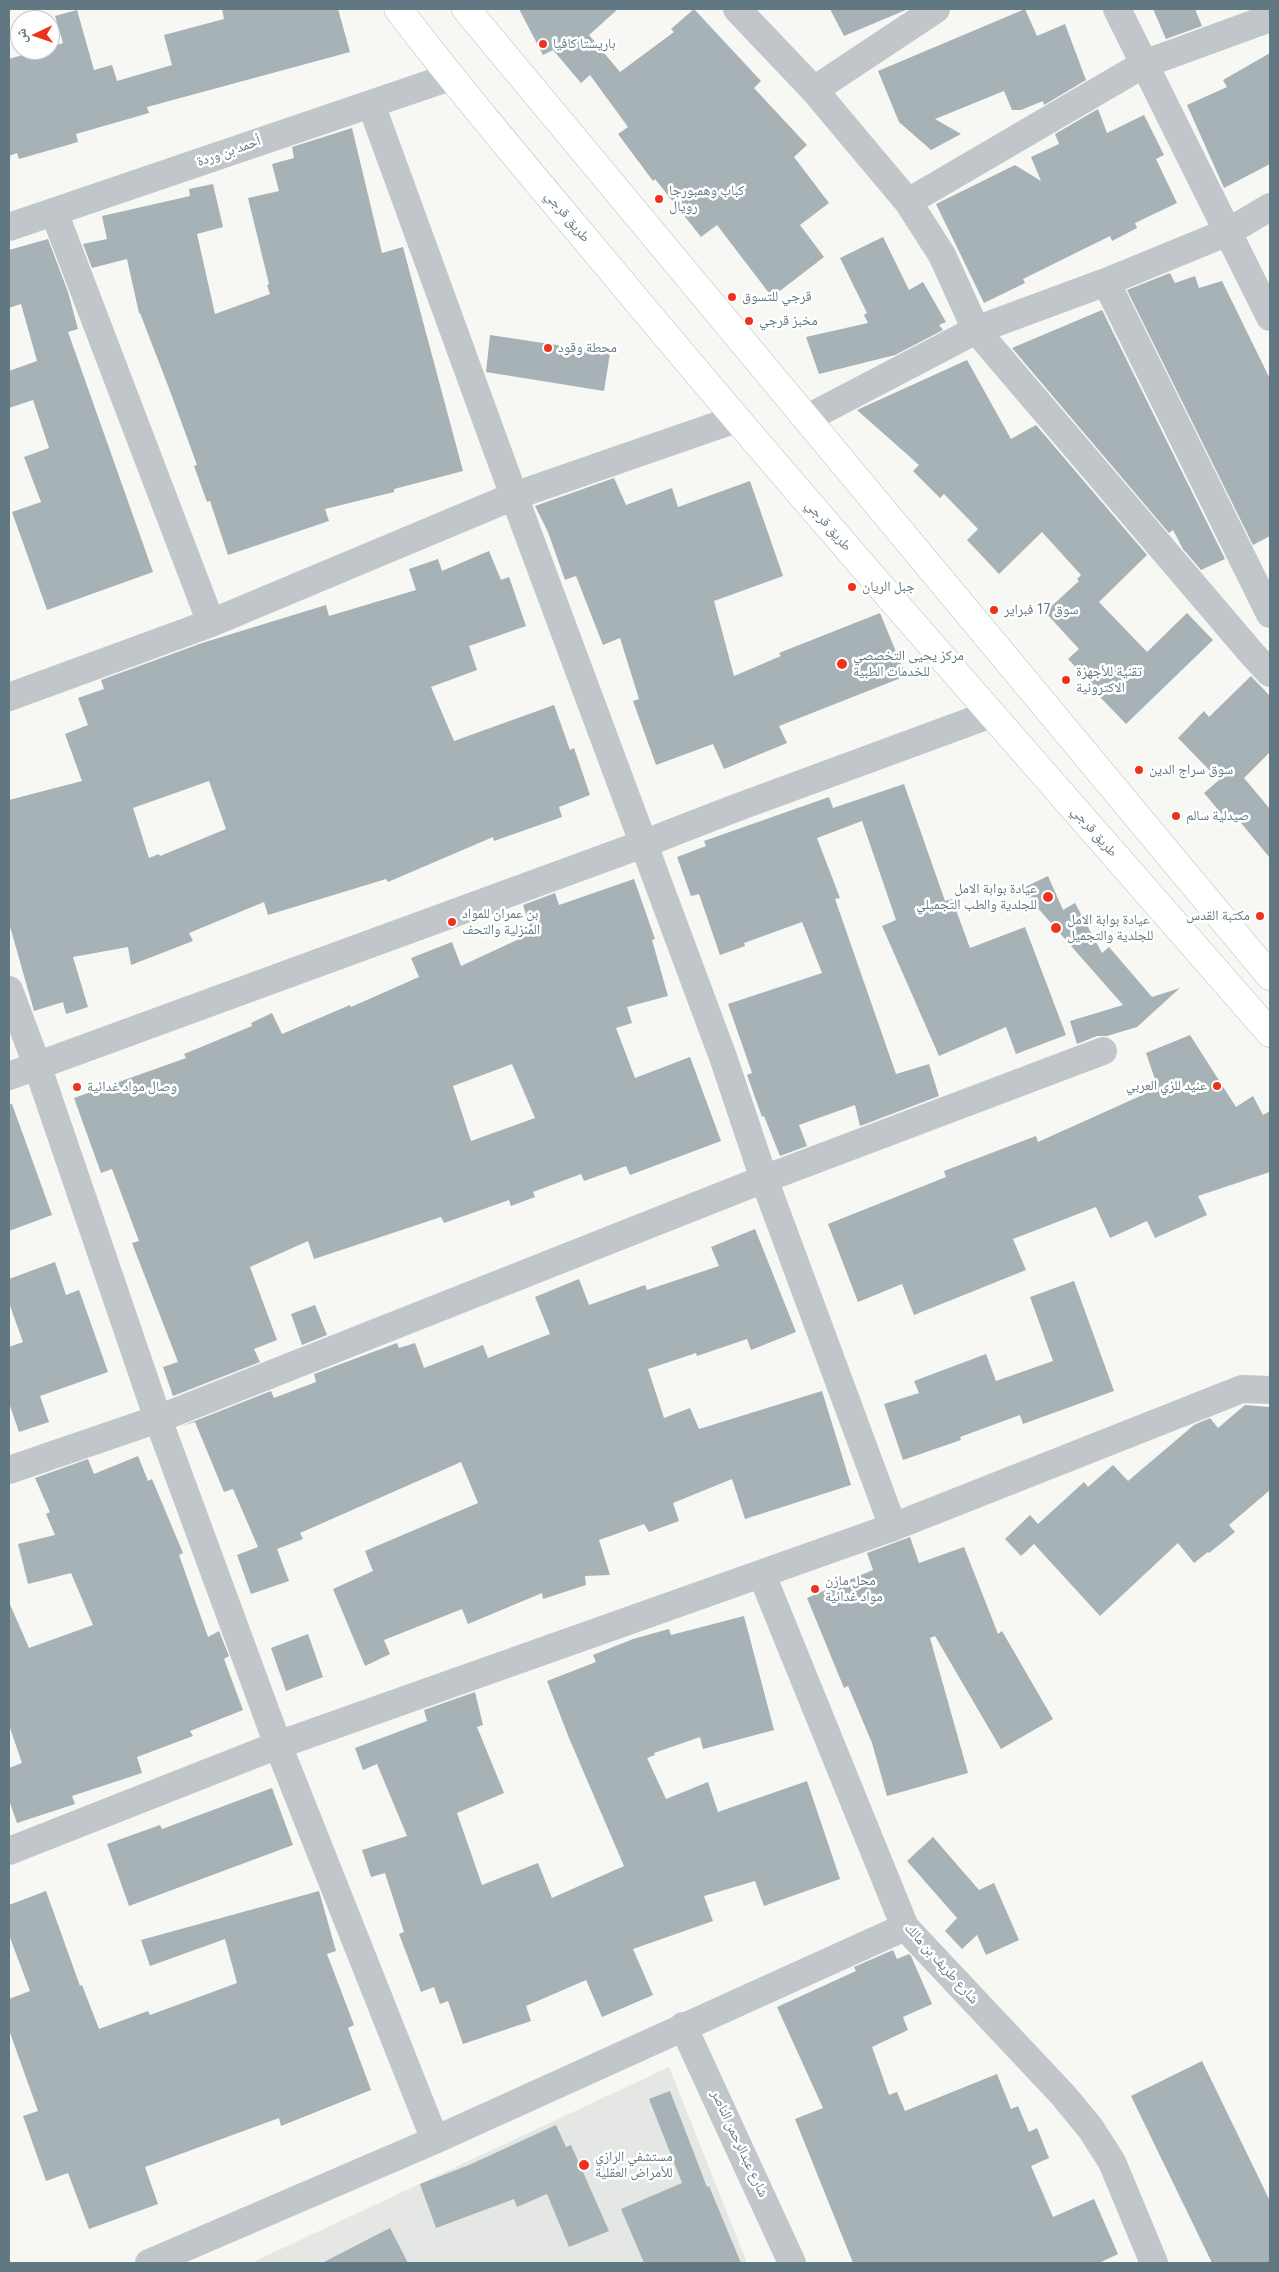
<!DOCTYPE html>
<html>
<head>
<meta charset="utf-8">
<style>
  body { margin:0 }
  #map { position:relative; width:1279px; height:2272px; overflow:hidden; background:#f7f7f4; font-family:"Roboto Condensed","Noto Naskh Arabic",sans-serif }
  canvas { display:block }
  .frame { position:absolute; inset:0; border:10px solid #617781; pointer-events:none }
  .north { position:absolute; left:10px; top:10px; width:50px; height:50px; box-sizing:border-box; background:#fff; border:1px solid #c0c9cd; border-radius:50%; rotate:267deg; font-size:14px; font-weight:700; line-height:20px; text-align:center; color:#617781 }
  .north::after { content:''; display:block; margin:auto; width:18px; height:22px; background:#ed331e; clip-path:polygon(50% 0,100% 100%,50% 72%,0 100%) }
</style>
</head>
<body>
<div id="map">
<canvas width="1279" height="2272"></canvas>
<div class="frame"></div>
<div class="north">ش</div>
</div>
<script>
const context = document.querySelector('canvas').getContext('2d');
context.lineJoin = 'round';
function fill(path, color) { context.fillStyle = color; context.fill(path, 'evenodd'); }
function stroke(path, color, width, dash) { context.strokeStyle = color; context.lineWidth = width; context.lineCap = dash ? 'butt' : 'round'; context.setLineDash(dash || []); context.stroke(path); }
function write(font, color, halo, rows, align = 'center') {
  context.font = font + ' "Roboto Condensed","Noto Naskh Arabic",sans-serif'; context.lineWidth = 5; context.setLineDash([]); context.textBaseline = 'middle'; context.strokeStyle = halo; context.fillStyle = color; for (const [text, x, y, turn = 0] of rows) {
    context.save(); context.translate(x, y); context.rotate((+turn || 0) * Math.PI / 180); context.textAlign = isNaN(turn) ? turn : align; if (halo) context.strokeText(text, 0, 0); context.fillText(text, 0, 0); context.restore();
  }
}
const built = new Path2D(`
  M 669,2067 L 747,2263 L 251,2263 Z`);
const building = new Path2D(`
  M 222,9 L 338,9 L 350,52 L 147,107 L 149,113 L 76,134 L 78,142 L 19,159 L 17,153 L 9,156 L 9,59 L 39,50 L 50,50 L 50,47 L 63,43 L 55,16 L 77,10 L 94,70 L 112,65 L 117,81 L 172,65 L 164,35 L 224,19 Z
  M 519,9 L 618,9 L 589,35 L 620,72 L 674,32 L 671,29 L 694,9 L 761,81 L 754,88 L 807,145 L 794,157 L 829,203 L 800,225 L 824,257 L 772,297 L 717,225 L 701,237 L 655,179 L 653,181 L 618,134 L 628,127 L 590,75 L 581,83 L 553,50 L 543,55 Z
  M 830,9 L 908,9 L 844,36 Z
  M 1025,9 L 1037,36 L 1065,24 L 1086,80 L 1044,105 L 1043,101 L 1021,110 L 1012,110 L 1004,91 L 935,119 L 961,134 L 931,150 L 899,122 L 878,71 Z
  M 1153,9 L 1195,9 L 1202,26 L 1166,39 Z
  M 1270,53 L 1270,164 L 1224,188 L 1187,105 L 1227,87 L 1223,80 Z
  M 1098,109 L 1107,133 L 1144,115 L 1164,155 L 1156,159 L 1177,203 L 1135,223 L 1137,228 L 1112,241 L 1110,236 L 1023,279 L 1025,283 L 984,303 L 936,204 L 1015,165 L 1041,181 L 1031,157 L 1059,144 L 1055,134 Z
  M 352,128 L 382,253 L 403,247 L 463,471 L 394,489 L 394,492 L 325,509 L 329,521 L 228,555 L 210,501 L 207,502 L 194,466 L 197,465 L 170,391 L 140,313 L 139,313 L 127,259 L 92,268 L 83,244 L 107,239 L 102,216 L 190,196 L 189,189 L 213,184 L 223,227 L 197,234 L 215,314 L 270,294 L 267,285 L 269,284 L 248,198 L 279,191 L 272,164 L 294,158 L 292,147 Z
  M 883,237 L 909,290 L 923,282 L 946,322 L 939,325 L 943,330 L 895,355 L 819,374 L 806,337 L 868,323 L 864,315 L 867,313 L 840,258 Z
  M 48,239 L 68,292 L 78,329 L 68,332 L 153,572 L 47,610 L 12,512 L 41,502 L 24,457 L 49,448 L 33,400 L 9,408 L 9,371 L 37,361 L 21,304 L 9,308 L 9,250 Z
  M 1170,273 L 1175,283 L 1195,276 L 1199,288 L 1222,281 L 1270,379 L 1270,536 L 1253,545 L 1127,290 Z
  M 1102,310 L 1225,559 L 1201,570 L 1183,549 L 1173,530 L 1169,533 L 1012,348 Z
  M 490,335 L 610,353 L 604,391 L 486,372 Z
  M 967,360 L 1011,439 L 1036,425 L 1147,555 L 1099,602 L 1147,652 L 1187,613 L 1213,640 L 1126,724 L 1100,697 L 1102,695 L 1068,659 L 1079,649 L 1045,612 L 1079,581 L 1077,579 L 1081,575 L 1042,532 L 999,574 L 967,540 L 978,529 L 944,494 L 940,498 L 913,471 L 919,465 L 857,410 Z
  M 614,478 L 626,505 L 672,488 L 678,507 L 750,481 L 783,576 L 714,601 L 734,676 L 781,656 L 779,653 L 880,613 L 906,676 L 779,726 L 787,743 L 724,769 L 713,744 L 656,765 L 633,701 L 639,699 L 620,638 L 603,645 L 576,576 L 565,580 L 548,532 L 535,506 Z
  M 489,551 L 501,580 L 509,577 L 526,626 L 469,646 L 477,670 L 431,687 L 454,741 L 554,705 L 570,750 L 574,748 L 590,795 L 559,807 L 562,817 L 494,841 L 493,837 L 388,882 L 386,879 L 268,915 L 264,902 L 189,933 L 193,941 L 131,965 L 128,947 L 73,957 L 88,1007 L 66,1014 L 63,1002 L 34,1011 L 9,923 L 9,800 L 82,781 L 65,734 L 88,725 L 78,698 L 104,689 L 101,680 L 202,643 L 326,605 L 329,616 L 416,590 L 409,569 L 438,559 L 442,571 ZM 209,781 L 226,829 L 160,856 L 159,854 L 149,858 L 133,808 Z
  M 1251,676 L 1270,696 L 1270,752 L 1244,778 L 1270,809 L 1270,858 L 1232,812 L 1225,818 L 1204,793 L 1219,780 L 1178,738 L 1204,711 L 1209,717 Z
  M 904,784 L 945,901 L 952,899 L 970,948 L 1025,927 L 1066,1035 L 1016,1054 L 1006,1027 L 939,1056 L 882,926 L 896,920 L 862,821 L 817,838 L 840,898 L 835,899 L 896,1074 L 929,1064 L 939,1096 L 860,1126 L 855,1105 L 799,1125 L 807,1146 L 780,1156 L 764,1116 L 762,1117 L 747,1075 L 752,1073 L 728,1004 L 822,973 L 802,922 L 744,943 L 745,946 L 720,955 L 699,894 L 691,896 L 677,857 L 706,846 L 704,841 L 829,797 L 833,808 Z
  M 1048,876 L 1063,910 L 1075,903 L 1102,953 L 1109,947 L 1152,997 L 1180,988 L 1137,1027 L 1107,1036 L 1097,1036 L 1077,1044 L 1070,1021 L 1123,1005 L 1021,889 Z
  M 634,879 L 655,939 L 652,940 L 668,996 L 627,1007 L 632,1023 L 616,1028 L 635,1078 L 690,1057 L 721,1141 L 630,1175 L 626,1166 L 584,1181 L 581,1174 L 533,1192 L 535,1197 L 511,1206 L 509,1200 L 444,1223 L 441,1217 L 314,1259 L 308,1241 L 250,1267 L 277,1340 L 254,1349 L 260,1362 L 173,1396 L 163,1367 L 178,1362 L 132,1243 L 139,1241 L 112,1169 L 101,1173 L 74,1098 L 186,1058 L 184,1054 L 252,1026 L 251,1023 L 272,1013 L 282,1034 L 350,1005 L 351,1007 L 419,977 L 411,958 L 452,942 L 461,966 L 532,933 L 523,905 L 555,893 L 559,905 ZM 512,1064 L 535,1118 L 471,1141 L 453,1086 Z
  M 1190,1035 L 1236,1107 L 1253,1096 L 1263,1115 L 1270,1111 L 1270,1172 L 1198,1196 L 1207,1215 L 1155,1238 L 1147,1221 L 1110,1238 L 1096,1207 L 1013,1239 L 1026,1270 L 914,1315 L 902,1284 L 858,1302 L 828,1224 L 946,1177 L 944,1171 L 1036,1136 L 1038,1142 L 1158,1088 L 1146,1053 Z
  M 9,1104 L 12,1104 L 52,1215 L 9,1231 Z
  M 755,1229 L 796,1332 L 751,1350 L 747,1339 L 697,1356 L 696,1353 L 648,1369 L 664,1418 L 690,1408 L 699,1429 L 822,1391 L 851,1485 L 745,1519 L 732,1479 L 673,1503 L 679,1521 L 649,1532 L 644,1524 L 599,1540 L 610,1575 L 585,1576 L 586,1585 L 543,1599 L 542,1593 L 468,1624 L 462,1609 L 384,1640 L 390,1654 L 365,1666 L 333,1589 L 373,1571 L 365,1551 L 478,1503 L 461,1462 L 300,1533 L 303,1539 L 277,1549 L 289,1581 L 251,1594 L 237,1555 L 258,1547 L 233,1489 L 224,1492 L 195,1422 L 182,1426 L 271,1391 L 274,1398 L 316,1382 L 314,1374 L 397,1343 L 399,1348 L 415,1343 L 424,1368 L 483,1345 L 488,1358 L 550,1334 L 535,1297 L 579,1279 L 589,1305 L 645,1285 L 647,1290 L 719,1266 L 711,1247 Z
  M 55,1262 L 66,1295 L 79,1290 L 108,1372 L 40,1396 L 49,1422 L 19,1432 L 9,1403 L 9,1347 L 23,1342 L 9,1303 L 9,1279 Z
  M 1074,1281 L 1114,1391 L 1023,1424 L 1020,1415 L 960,1437 L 961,1440 L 903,1460 L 884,1404 L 919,1393 L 914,1381 L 986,1354 L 996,1381 L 1053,1361 L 1030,1297 Z
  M 315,1305 L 327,1335 L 302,1345 L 291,1314 Z
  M 1245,1405 L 1270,1407 L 1270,1490 L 1229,1525 L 1235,1532 L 1209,1553 L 1208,1552 L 1194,1563 L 1178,1543 L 1100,1616 L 1034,1544 L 1021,1556 L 1005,1539 L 1030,1515 L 1038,1524 L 1084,1482 L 1088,1487 L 1113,1465 L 1128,1481 L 1194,1425 L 1210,1418 L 1218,1428 Z
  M 138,1456 L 148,1481 L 152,1479 L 183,1553 L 179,1555 L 208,1637 L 219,1631 L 229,1656 L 224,1659 L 243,1710 L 190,1731 L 193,1736 L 137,1757 L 142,1773 L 72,1796 L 75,1804 L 17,1823 L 9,1800 L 9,1768 L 22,1763 L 9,1725 L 9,1602 L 29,1648 L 93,1625 L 71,1573 L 28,1584 L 18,1544 L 55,1535 L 46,1514 L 50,1512 L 35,1478 L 88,1459 L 94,1474 Z
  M 910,1537 L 919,1563 L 964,1547 L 998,1634 L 1002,1631 L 1053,1719 L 1001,1749 L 935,1636 L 930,1638 L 968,1773 L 887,1796 L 872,1743 L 848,1686 L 844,1688 L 807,1598 L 873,1570 L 867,1553 Z
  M 744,1616 L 774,1730 L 703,1749 L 700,1737 L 654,1753 L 655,1755 L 647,1758 L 666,1799 L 708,1782 L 718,1812 L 807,1781 L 840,1879 L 764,1906 L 755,1881 L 704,1896 L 713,1921 L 633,1949 L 653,1995 L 602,2017 L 586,1980 L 526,2006 L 531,2021 L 463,2044 L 448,2001 L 440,2004 L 434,1987 L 421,1992 L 399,1934 L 404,1932 L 385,1873 L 371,1877 L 362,1850 L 407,1836 L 377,1764 L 363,1770 L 355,1748 L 427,1721 L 424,1710 L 475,1692 L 483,1725 L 477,1727 L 504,1793 L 457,1813 L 482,1885 L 538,1863 L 552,1898 L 624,1866 L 569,1738 L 547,1681 L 596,1662 L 593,1655 L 633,1639 L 669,1629 L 671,1635 Z
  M 308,1634 L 323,1677 L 286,1691 L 271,1648 Z
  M 272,1788 L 293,1845 L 129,1906 L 107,1844 L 160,1825 L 162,1829 Z
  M 933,1837 L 979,1890 L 994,1883 L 1019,1940 L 986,1955 L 977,1935 L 962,1949 L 945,1931 L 957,1918 L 907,1861 Z
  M 46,1891 L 80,1986 L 82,1985 L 99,2029 L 148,2011 L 150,2015 L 237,1983 L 225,1939 L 150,1966 L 141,1940 L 319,1891 L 336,1951 L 327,1954 L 354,2025 L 348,2028 L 371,2090 L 281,2126 L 279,2118 L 145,2167 L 158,2204 L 89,2229 L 68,2173 L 46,2181 L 23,2116 L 38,2111 L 9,2030 L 9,1999 L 30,1991 L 9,1935 L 9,1905 Z
  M 893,1950 L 897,1959 L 909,1954 L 911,1956 L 932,2004 L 903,2017 L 908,2030 L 872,2047 L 889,2095 L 897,2092 L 905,2111 L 997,2074 L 1011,2109 L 1018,2106 L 1029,2132 L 1037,2128 L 1049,2158 L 1031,2166 L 1053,2217 L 1094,2199 L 1118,2254 L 1099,2263 L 853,2263 L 795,2119 L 823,2108 L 777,2007 L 856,1971 L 854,1967 Z
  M 1202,2061 L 1270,2201 L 1270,2263 L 1212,2263 L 1131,2096 Z
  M 670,2091 L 707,2187 L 709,2186 L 741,2263 L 644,2263 L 621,2209 L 682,2183 L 649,2099 Z
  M 556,2125 L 566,2147 L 571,2145 L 609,2231 L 569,2247 L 547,2194 L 517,2207 L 514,2199 L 436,2228 L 420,2184 L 469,2165 Z
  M 390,2228 L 408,2263 L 322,2263 Z`);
const street = new Path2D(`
  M 737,9 L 814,90 L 908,202 L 942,255 L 976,330 L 1253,655 L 1270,673
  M 1117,9 L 1270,317
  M 814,90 L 936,9
  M 371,104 L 514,496 L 723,1057 L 764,1179 L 893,1527 L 1242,1389 L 1270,1390
  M 908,202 L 1144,64 L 1270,18
  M 54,212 L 211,623
  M 9,227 L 450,77
  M 1106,282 L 1270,614
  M 806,419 L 976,330 L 1106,282 L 1228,232 L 1270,207
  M 9,697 L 211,623 L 514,496 L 736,419
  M 9,990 L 37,1065 L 158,1419 L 278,1745 L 435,2140
  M 9,1076 L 643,844 L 733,809 L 991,714
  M 9,1470 L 158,1419 L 764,1179 L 1103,1051
  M 762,1575 L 905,1927 L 1063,2095 L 1091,2129 L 1112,2162 L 1154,2263
  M 9,1851 L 278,1745 L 893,1527
  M 683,2026 L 792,2263
  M 149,2263 L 435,2140 L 905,1927`);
const highway = new Path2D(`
  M 398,9 C 473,107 554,201 633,296 C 842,546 1057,788 1270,1033
  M 466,9 L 1270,976`);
const markers = [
  [543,44,5,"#ed331e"],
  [659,199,5,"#ed331e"],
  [732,297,5,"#ed331e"],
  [749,321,5,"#ed331e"],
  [548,348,5,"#ed331e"],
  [852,587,5,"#ed331e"],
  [994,610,5,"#ed331e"],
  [842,664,6,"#ed331e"],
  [1066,680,5,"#ed331e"],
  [1139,770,5,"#ed331e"],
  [1176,816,5,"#ed331e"],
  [1048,897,6,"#ed331e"],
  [1260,916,5,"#ed331e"],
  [452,922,5,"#ed331e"],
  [1056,928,6,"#ed331e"],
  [1217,1086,5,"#ed331e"],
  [77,1087,5,"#ed331e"],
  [815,1589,5,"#ed331e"],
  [584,2165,6,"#ed331e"]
];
const poiNames = [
  ["باريستا كافيا",553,44],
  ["كباب وهمبورجا",669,191],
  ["رويال",669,207],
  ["قرجي للتسوق",742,297],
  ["مخبز قرجي",759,321],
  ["محطة وقود",558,348],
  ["جبل الريان",862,587],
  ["سوق 17 فبراير",1004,610],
  ["مركز يحيى التخصصي",853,656],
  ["للخدمات الطبية",853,672],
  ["تقنية للأجهزة",1076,672],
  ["الاكترونية",1076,688],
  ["سوق سراج الدين",1149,770],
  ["صيدلية سالم",1186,816],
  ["عيادة بوابة الامل",1037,889,"right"],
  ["للجلدية والطب التجميلي",1037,905,"right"],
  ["بن عمران للمواد",462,914],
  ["المنزلية والتحف",462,930],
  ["مكتبة القدس",1250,916,"right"],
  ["عيادة بوابة الامل",1067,920],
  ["للجلدية والتجميل",1067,936],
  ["عنيد للزي العربي",1207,1086,"right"],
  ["وصال مواد غدائية",87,1087],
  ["محل مازن",825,1581],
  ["مواد غدائية",825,1597],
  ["مستشفي الرازي",595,2157],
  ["للأمراض العقلية",595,2173]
];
const streetNames = [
  ["أحمد بن وردة",229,152,-19],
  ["طريق قرجي",567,217,50],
  ["طريق قرجي",828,526,49],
  ["طريق قرجي",1094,832,49],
  ["شارع طريف بن مالك",941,1964,48],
  ["شارع عبدالرحمن الناصر",739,2144,65]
];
fill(built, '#e5e7e5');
fill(building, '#a7b2b6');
stroke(highway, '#b5babd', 29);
stroke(street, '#c0c6c9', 28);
stroke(highway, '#fff', 28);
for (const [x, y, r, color] of markers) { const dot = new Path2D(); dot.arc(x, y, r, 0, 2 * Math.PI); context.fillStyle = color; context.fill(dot); stroke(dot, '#fff', 2); }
write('14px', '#617781', '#fff', poiNames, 'left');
write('14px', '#617781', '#fff', streetNames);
</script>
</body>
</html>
